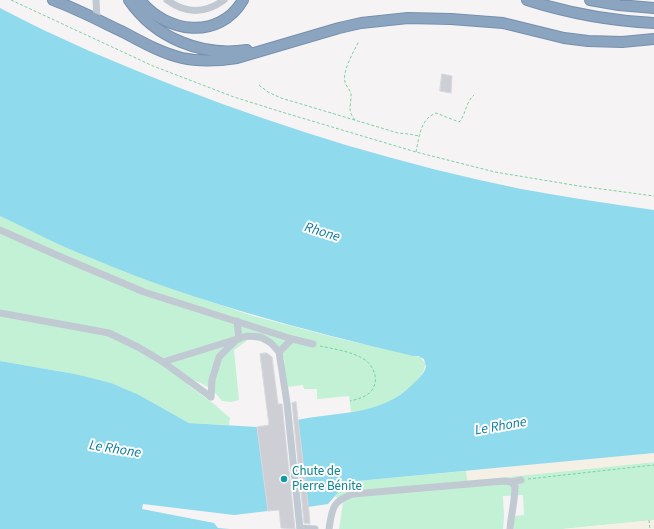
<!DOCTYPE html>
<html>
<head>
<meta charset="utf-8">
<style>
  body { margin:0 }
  canvas { display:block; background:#f5f3f3 }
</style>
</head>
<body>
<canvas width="654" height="529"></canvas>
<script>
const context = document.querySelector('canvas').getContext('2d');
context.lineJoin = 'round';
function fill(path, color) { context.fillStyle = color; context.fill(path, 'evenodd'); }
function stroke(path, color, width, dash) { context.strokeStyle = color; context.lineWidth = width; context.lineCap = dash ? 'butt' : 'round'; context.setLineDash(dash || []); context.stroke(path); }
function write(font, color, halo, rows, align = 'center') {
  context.font = font + ' "Source Sans 3",sans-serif'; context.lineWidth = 4; context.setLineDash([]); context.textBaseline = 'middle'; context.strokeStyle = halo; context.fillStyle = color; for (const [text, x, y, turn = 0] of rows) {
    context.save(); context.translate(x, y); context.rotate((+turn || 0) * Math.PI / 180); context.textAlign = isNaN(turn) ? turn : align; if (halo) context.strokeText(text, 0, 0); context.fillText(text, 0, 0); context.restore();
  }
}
const green = new Path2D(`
  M 0,215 L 91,258 L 170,288 L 253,316 L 337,338 L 420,357 L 425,363 C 427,382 386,405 370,410 C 364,411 357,411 351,412 L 349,396 L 317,399 L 317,389 L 304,389 L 303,385 L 287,387 L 284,358 C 269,347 270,342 249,339 L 234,350 L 239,400 L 231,402 L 222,401 C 215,391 205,384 193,380 L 188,385 L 214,404 L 230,418 L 229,425 L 189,423 L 139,395 L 75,374 L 0,361 Z
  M 654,462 L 654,520 L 563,529 L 514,529 L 514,516 L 524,515 L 523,495 L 503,496 L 504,517 L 503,529 L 339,529 L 343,503 L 335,496 L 346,482 L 466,471 L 468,481 Z`);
const sand = new Path2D(`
  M 654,453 L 654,462 L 468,481 L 466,471 Z
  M 654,520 L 654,528 L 649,529 L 563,529 Z`);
const water = new Path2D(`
  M 0,8 C 58,39 119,64 180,88 C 291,131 404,165 521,189 C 565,197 610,204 654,210 L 654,453 L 347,482 L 328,504 L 308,507 L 297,420 C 339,411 380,417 413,384 C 418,379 424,374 426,367 L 424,359 L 418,356 L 413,356 C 304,330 195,302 91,258 C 60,246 30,230 0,216 Z
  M 0,361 L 75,374 L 111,383 L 139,395 L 189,423 L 257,427 L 268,511 L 234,515 L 143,504 L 142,509 L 214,523 L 218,528 L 230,529 L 0,529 Z`);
const building = new Path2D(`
  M 442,74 L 452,76 L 451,93 L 440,91 Z
  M 267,353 L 272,357 L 278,404 L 282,404 L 295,529 L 281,528 L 279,510 L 268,511 L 257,427 L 269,425 L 260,354 Z
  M 296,402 L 309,512 L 310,524 L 304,523 L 292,403 Z`);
const path = new Path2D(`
  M 11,0 L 153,66 L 234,97 L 285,113 L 416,152 L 495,172 L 579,186 L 654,196
  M 259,85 L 268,92 L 281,98 L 398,133 L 409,134 L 419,136
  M 355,120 C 347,110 351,107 351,96 C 352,91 346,87 345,82 C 342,71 354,51 359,41
  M 416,152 C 419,138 420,119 436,113 L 459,122 C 466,115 465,103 474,95
  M 320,346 C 334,349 349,351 362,358 C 373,364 380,379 372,390 C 367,397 358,399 350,401
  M 528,479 L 654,465
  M 649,520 L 650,529`);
const minor = new Path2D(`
  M 96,0 L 97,20
  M 167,0 C 186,14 205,14 224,0
  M 0,230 L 61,257 L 144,292 L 292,339 L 313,344
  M 0,313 L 109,333 L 138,347 L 163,362 L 211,397
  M 237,321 L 239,339
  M 279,352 L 292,339
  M 163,362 L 247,336 L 261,337 L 271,343 L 279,352 L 287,403 L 300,529
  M 211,397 L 212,380 L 219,357 L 235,341
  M 511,482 L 521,480
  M 300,528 L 315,529
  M 329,529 C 332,509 332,501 353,494 L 504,481 L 511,482 L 515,486 C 515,501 511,515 510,529`);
const highway = new Path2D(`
  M 53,0 C 77,9 100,21 123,32 C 142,42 161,53 182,58 C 200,62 218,61 237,58 L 339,28 L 361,23 L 408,18 L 451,19 L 503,23 L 564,38 L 588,41 L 622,42 L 654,39
  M 129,0 C 155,38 202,57 247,50
  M 140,0 C 166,33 219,41 243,0
  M 527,0 C 568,13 611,21 654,23
  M 590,0 L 619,5 L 654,8`);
const markers = [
  [284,479,4,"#0f9aa8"]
];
const cultureNames = [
  ["Chute de",292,472],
  ["Pierre Bénite",292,487]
];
const waterNames = [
  ["Rhone",322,233,17],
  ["Le Rhone",501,427,-10],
  ["Le Rhone",115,450,9]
];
fill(green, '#c3f1d5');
fill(sand, '#f5f0e5');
fill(water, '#90daee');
fill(building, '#cdcfd5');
stroke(building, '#d7d9de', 1);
stroke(highway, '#7690ad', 12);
stroke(path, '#7ad0a6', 1, [3, 2]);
stroke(minor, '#c1cad2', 7);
stroke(highway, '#8ba5c1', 10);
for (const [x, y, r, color] of markers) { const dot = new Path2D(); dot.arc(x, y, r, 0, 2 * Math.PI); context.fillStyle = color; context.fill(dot); stroke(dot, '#fff', 1.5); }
write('13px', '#0d838f', '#fff', cultureNames, 'left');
write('italic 14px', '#0c7c9b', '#fff', waterNames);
</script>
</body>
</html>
